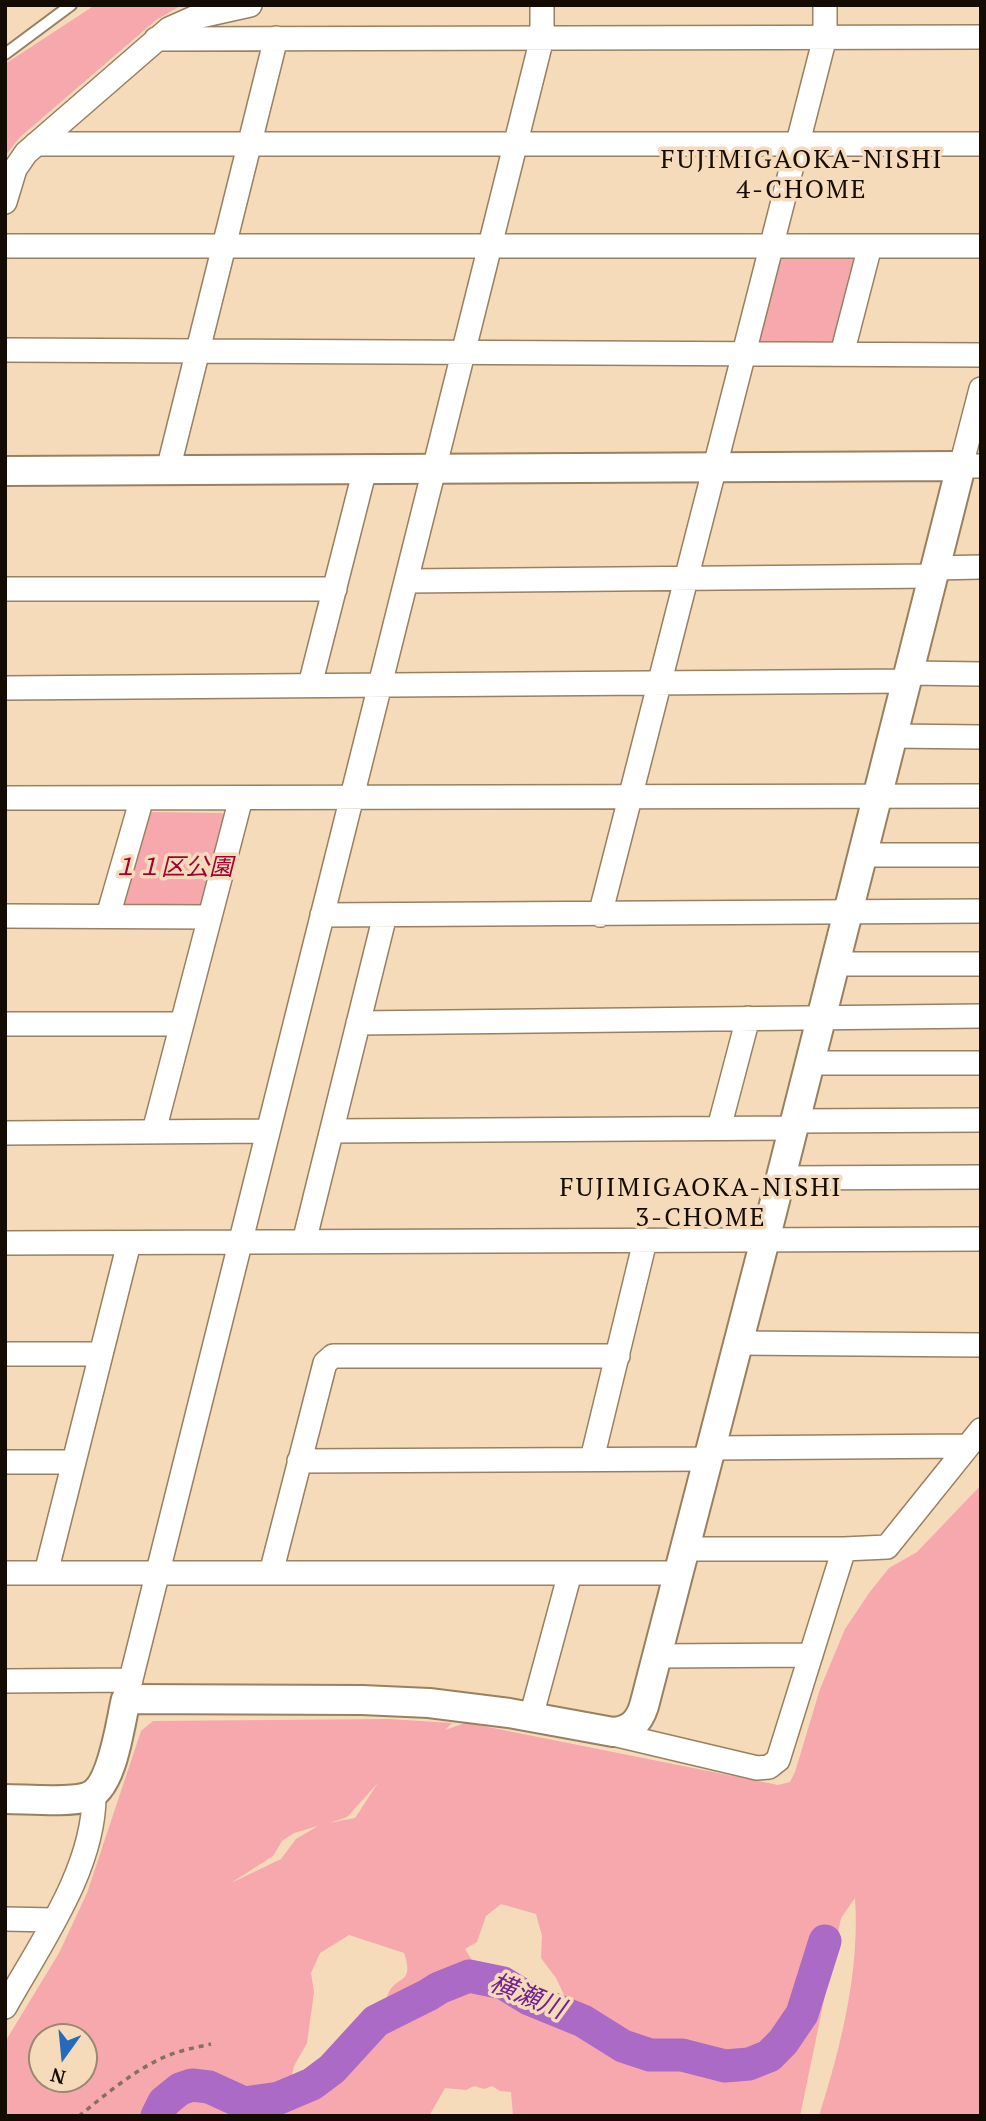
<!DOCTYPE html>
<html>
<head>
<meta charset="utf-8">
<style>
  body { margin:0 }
  #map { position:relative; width:986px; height:2121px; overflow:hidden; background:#f5dbb9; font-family:"PT Serif",serif }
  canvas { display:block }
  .frame { position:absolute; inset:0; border:7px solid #140c02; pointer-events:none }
  .north { position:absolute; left:28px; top:2023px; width:70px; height:70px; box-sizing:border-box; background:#f5dbb9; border:2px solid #9b8870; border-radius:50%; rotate:195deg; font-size:19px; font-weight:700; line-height:28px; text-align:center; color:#140c02 }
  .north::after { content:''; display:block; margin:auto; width:24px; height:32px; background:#266bbb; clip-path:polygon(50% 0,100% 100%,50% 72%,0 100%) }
</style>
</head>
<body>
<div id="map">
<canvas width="986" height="2121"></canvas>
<div class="frame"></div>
<div class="north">N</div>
</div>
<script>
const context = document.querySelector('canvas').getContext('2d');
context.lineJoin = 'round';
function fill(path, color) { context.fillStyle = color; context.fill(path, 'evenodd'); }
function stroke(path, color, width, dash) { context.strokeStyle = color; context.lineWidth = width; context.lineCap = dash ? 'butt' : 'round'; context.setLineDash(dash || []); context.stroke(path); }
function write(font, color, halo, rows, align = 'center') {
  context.font = font + ' "PT Serif","Noto Sans JP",serif'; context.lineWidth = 7; context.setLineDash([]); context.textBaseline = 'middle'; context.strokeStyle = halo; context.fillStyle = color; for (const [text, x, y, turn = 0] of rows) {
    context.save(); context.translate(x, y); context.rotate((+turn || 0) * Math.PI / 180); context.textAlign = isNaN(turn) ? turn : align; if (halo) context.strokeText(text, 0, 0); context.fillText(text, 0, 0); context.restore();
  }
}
const green = new Path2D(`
  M 95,5 L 182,5 L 156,20 L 19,138 L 5,156 L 5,64 Z
  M 783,255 L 853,256 L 856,259 L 833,340 L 827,344 L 759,342 L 756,340 L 777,260 Z
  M 153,812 L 222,813 L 227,818 L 203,905 L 197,909 L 121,907 L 149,813 Z
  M 981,1485 L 981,2116 L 819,2116 C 841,2046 860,1971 855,1898 L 841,1918 L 800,2116 L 513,2116 L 511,2092 L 500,2091 L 492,2086 L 484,2089 L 474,2086 L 466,2090 L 445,2088 L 429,2116 L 5,2116 L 5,2042 L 59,1953 L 87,1893 L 141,1731 L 153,1721 L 389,1719 L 452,1723 L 445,1730 L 465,1723 L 473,1724 L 778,1785 L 790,1782 L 795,1772 L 820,1689 L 845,1629 L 869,1593 L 889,1568 L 917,1552 ZM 378,1783 L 355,1818 L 329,1823 L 347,1817 ZM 318,1826 L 296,1839 L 281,1859 L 231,1883 L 273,1856 L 282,1841 L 294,1833 ZM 501,1904 L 536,1914 L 542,1936 L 541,1958 L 556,1978 L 566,1999 L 544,2019 L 503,1998 L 472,1989 L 445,2003 L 423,2006 L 381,2038 L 362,2050 L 361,2028 L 351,2032 L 323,2059 L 291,2080 L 294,2066 L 307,2043 L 314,1992 L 311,1973 L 320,1953 L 349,1935 L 404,1953 C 415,1985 396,1975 388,1994 C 384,2002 385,2024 384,2033 C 392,2025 402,2018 409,2009 C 428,1983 429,1975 463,1984 L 477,1975 L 477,1968 L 465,1949 L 477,1942 L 486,1916 ZM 84,2037 L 84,2079 L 42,2079 L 42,2037 Z`);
const river = new Path2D(`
  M 157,2116 L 164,2102 L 180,2089 L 192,2085 L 209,2087 L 244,2103 L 279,2098 L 312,2084 L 332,2069 L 376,2021 L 428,1995 L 439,1988 L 469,1976 L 503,1983 L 529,1999 L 583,2021 L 623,2046 L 650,2055 L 682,2055 L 725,2066 L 749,2064 L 769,2056 L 783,2042 L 802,2014 L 825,1941`);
const path = new Path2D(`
  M 79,2116 C 105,2095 132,2072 162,2058 C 177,2051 194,2048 211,2044`);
const service = new Path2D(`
  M 5,54 L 71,5`);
const minor = new Path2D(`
  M 156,39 L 981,37
  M 36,144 L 981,144
  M 5,202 L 15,169 L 26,153 L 169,29 L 196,17 L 250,5
  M 5,246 L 981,246
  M 5,350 L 981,355
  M 842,354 L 870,246
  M 981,389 L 961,466 L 981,466
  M 168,470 L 276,38
  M 935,568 L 981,567
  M 406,581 L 933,576
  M 5,589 L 335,589
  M 908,673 L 981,674
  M 310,685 L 365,469
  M 5,688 L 907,681
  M 892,736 L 981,737
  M 5,798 L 981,796
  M 862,855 L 981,855
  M 322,915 L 981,911
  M 600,915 L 825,37 L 825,5
  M 5,916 L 210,917
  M 108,916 L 142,798
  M 834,964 L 981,964
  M 358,1023 L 981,1016
  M 5,1024 L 182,1024
  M 809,1063 L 981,1063
  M 795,1121 L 981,1120
  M 719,1128 L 748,1018
  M 154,1131 L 241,798
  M 332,1131 L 793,1128
  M 5,1133 L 268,1131
  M 781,1178 L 981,1177
  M 304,1242 L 385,915
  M 5,1243 L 981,1239
  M 738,1343 L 981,1345
  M 5,1354 L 101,1354
  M 712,1448 L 967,1446
  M 592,1459 L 645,1241
  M 299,1461 L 708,1459
  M 5,1462 L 74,1462
  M 685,1549 L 844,1549 L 887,1547 L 981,1430
  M 5,1573 L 679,1573
  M 46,1573 L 129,1243
  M 271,1573 L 325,1363 L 333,1356 L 618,1356
  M 657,1656 L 811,1655
  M 5,1681 L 131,1680
  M 126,1699 L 542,38 L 542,5
  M 531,1717 L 570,1573
  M 609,1733 L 757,1768 L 769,1767 L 778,1760 L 844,1549
  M 5,1919 L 53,1920
  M 5,2007 C 40,1944 95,1868 94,1794`);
const tertiary = new Path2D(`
  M 5,471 L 961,466 L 765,1240 L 644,1706 C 639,1722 630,1731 613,1732 L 509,1713 L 429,1703 L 362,1700 L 126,1699 C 120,1723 113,1789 87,1797 C 69,1803 26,1799 5,1799`);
const parkNames = [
  ["１１区公園",173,868]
];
const neighbourhoodNames = [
  ["FUJIMIGAOKA-NISHI",802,161],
  ["4-CHOME",802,191],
  ["FUJIMIGAOKA-NISHI",701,1189],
  ["3-CHOME",701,1219]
];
const waterNames = [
  ["横瀬川",527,1997,22]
];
fill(green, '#f7a8ad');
stroke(river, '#aa6ac6', 33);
stroke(service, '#988061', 14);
stroke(minor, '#988061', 26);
stroke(tertiary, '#988061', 32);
stroke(path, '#83725c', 3.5, [5, 5]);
stroke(service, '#fff', 10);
stroke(minor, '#fff', 23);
stroke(tertiary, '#fff', 28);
write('italic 24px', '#9f0233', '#f5dbb9', parkNames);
context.letterSpacing = '2px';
write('26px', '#140c02', '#f5dbb9', neighbourhoodNames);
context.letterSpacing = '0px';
write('italic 26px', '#732191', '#f5dbb9', waterNames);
</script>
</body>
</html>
